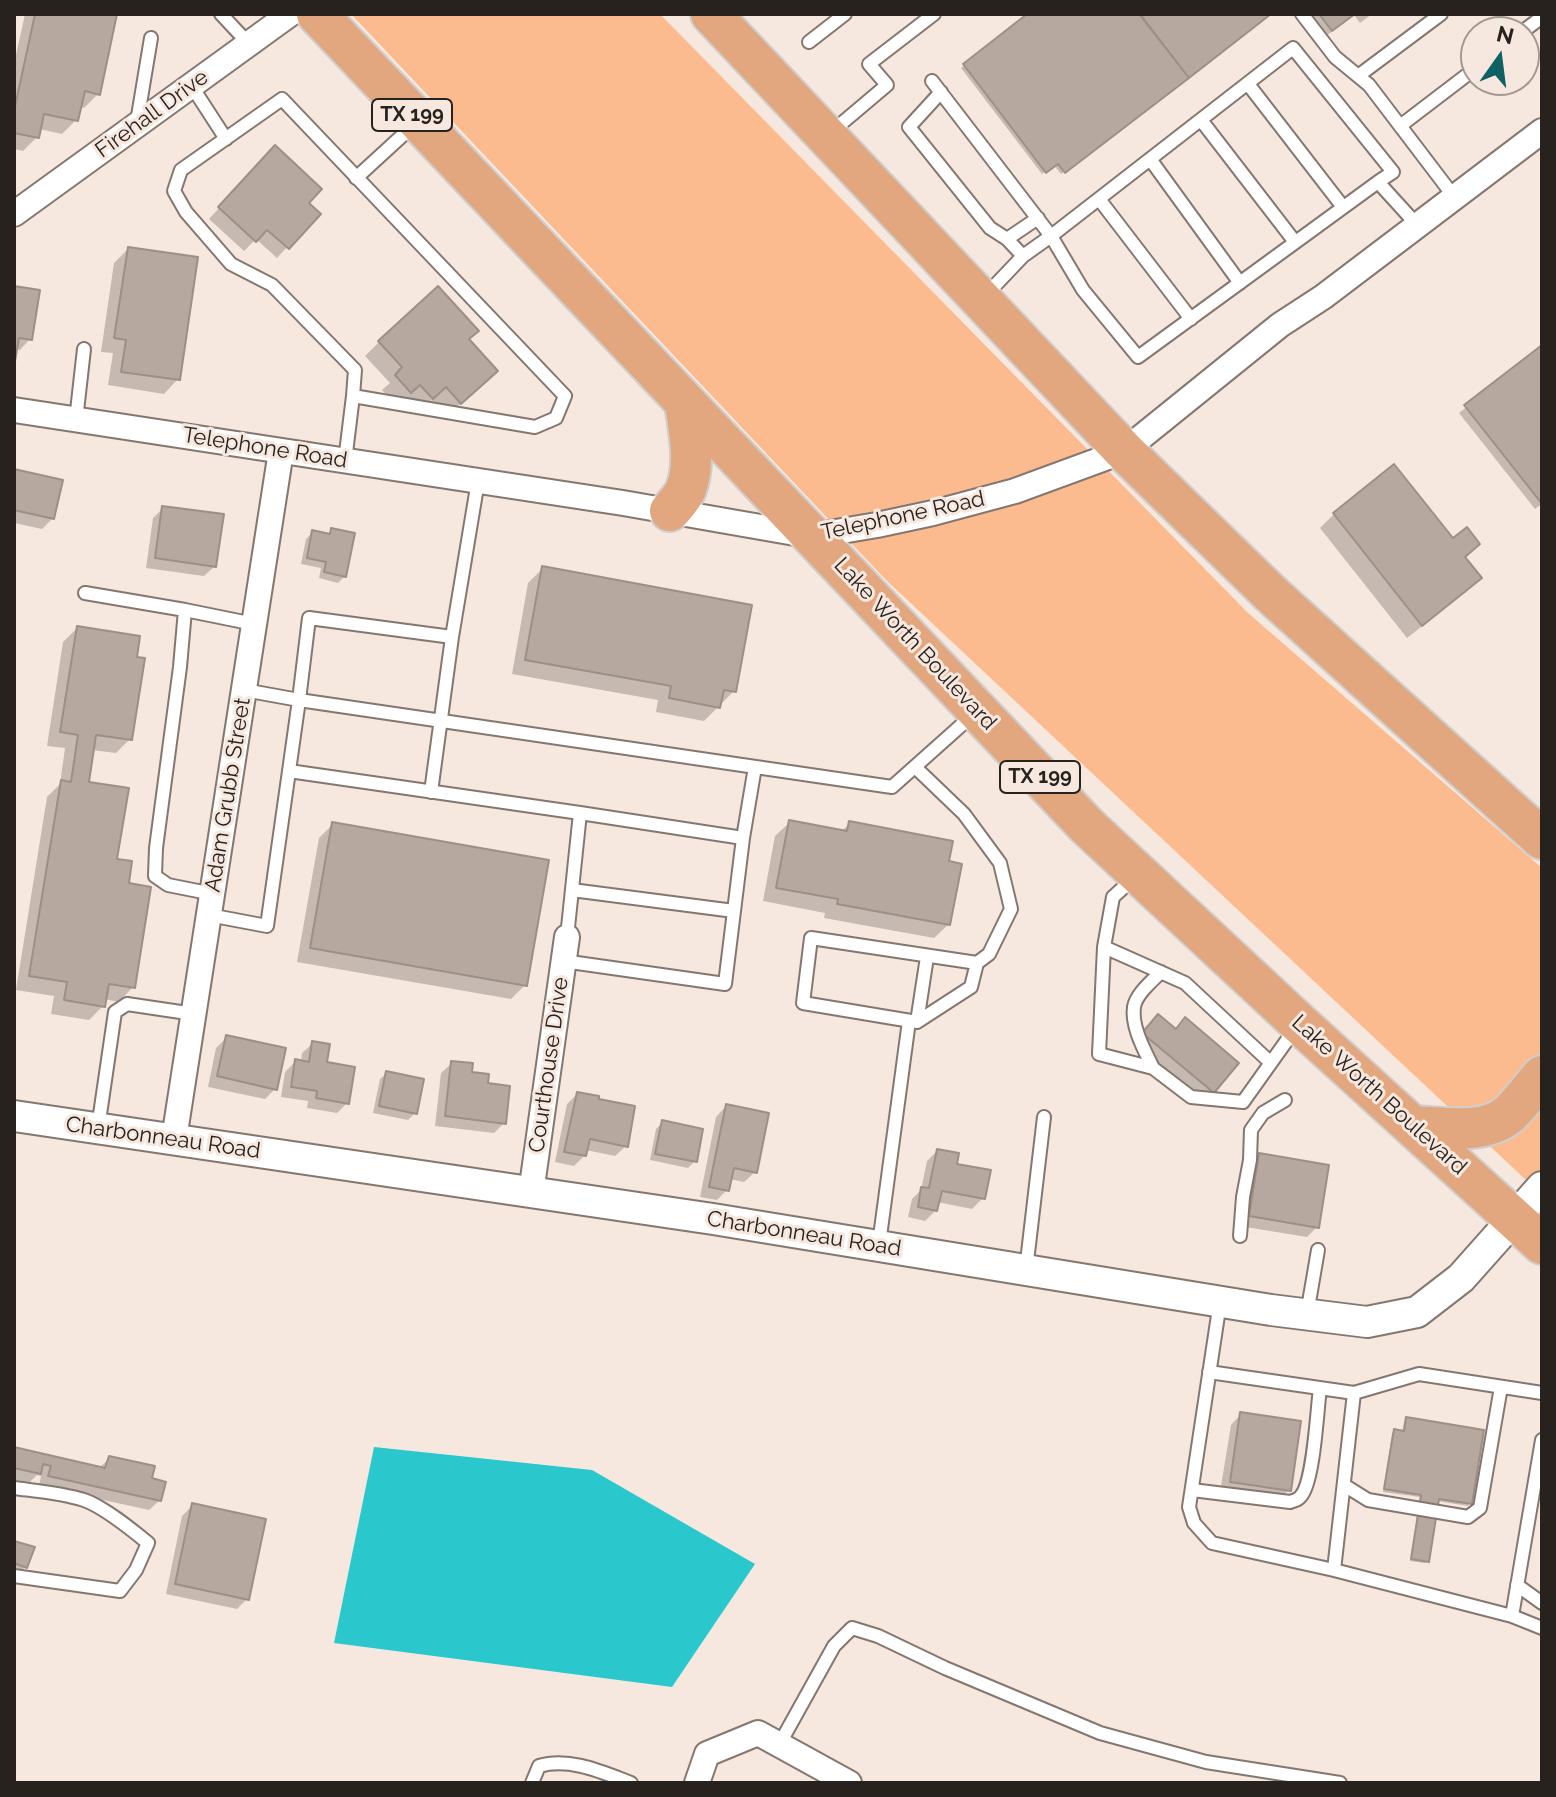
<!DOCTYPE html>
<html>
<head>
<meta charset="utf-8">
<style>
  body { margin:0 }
  #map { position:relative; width:1556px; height:1797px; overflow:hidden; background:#f7e8df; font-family:Raleway,sans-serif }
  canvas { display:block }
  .frame { position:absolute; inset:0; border:16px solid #27221e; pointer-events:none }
  .north { position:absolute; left:1460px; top:16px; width:80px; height:80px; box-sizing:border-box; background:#f7e8df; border:2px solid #a49992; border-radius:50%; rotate:14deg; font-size:22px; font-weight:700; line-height:32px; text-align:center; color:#27221e }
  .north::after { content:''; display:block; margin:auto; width:28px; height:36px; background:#106163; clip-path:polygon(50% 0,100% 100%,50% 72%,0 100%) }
</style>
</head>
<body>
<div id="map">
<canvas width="1556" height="1797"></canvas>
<div class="frame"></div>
<div class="north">N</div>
</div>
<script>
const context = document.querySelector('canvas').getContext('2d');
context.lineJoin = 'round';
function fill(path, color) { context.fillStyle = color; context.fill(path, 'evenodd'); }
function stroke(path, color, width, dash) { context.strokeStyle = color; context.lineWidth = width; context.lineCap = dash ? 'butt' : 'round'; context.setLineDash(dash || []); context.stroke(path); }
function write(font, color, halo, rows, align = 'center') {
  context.font = font + ' Raleway,sans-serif'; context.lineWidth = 6; context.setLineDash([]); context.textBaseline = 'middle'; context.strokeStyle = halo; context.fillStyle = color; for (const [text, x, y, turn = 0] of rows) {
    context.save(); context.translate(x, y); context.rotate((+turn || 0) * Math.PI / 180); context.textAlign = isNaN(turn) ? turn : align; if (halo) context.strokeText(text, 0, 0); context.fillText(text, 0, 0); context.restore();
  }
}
const green = new Path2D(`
  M 351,14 L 660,14 L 1248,613 L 1542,868 L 1542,1195 L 886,580 Z`);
const water = new Path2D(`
  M 374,1447 L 592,1470 L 755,1564 L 672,1687 L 334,1643 Z`);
const shadow = new Path2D(`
  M 25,14 L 115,14 L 98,94 L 84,108 L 79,107 L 76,120 L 62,134 L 39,129 L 37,137 L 23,151 L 14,149 L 14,64 Z
  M 1030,14 L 1137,14 L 1139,17 L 1144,14 L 1269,14 L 1061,174 L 1054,165 L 1042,174 L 961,68 Z
  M 1301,14 L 1372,14 L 1360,23 L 1354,15 L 1321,40 Z
  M 265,158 L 306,203 L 287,247 L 277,258 L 256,239 L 244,251 L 209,219 Z
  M 128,249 L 178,379 L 164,394 L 108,385 L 113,353 L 101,352 L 114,263 Z
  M 14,288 L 30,339 L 20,350 L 15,349 L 14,354 Z
  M 467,340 L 481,385 L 446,417 L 431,400 L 418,412 L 405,398 L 396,406 L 382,390 L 390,383 L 365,356 L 379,342 Z
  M 1542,347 L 1542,504 L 1535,509 L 1459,413 Z
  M 14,471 L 53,518 L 42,529 L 14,523 Z
  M 163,508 L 215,566 L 204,576 L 146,568 L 153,518 Z
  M 1334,514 L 1464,558 L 1480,578 L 1466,592 L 1407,638 L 1320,528 Z
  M 332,530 L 345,576 L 338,583 L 319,578 L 321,568 L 301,564 L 306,539 L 313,532 L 327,535 Z
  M 543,568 L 734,691 L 704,721 L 656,712 L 658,700 L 512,674 L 528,583 Z
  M 77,628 L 130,739 L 116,753 L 92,750 L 86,783 L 115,861 L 126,885 L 133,987 L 119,1002 L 104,999 L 103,1006 L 89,1020 L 51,1014 L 54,996 L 16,990 L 47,797 L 60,784 L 65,748 L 47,746 L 63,642 Z
  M 790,822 L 841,832 L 849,824 L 947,863 L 949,924 L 934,938 L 824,918 L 825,913 L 763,901 L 775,836 Z
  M 333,824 L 525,985 L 511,999 L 297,962 L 319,838 Z
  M 1148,1027 L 1237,1063 L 1202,1102 L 1134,1044 Z
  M 227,1037 L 275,1089 L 265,1099 L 208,1087 L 216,1048 Z
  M 313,1043 L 347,1103 L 337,1113 L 307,1108 L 308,1101 L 281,1097 L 285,1072 L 296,1061 L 301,1062 L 302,1053 Z
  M 452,1063 L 486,1085 L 504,1123 L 494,1133 L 435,1126 L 441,1073 Z
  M 387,1073 L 415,1113 L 408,1120 L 373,1113 L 380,1079 Z
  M 577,1094 L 626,1146 L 615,1156 L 586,1150 L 585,1155 L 574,1166 L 555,1162 L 567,1104 Z
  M 726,1106 L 755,1172 L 744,1182 L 729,1179 L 727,1190 L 717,1200 L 700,1197 L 716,1117 Z
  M 663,1122 L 695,1161 L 688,1168 L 650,1160 L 656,1129 Z
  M 937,1151 L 955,1165 L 983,1198 L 972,1209 L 937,1202 L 936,1210 L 925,1221 L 908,1217 L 912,1199 L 921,1190 L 927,1161 Z
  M 1260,1155 L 1317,1227 L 1307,1237 L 1239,1226 L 1249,1166 Z
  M 1241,1414 L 1289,1490 L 1278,1501 L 1220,1492 L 1231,1425 Z
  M 1407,1420 L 1470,1503 L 1468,1506 L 1437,1501 L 1427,1561 L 1425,1563 L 1410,1561 L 1420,1497 L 1383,1492 L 1392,1434 L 1395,1432 L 1402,1433 L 1404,1422 Z
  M 14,1449 L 99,1468 L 110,1458 L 150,1480 L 160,1500 L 149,1510 L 39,1486 L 41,1476 L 37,1475 L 29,1483 L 14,1480 Z
  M 193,1505 L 247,1599 L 237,1609 L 166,1594 L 182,1516 Z
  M 14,1542 L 25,1567 L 19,1574 L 14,1572 Z`);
const building = new Path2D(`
  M 35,14 L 117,14 L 100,95 L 85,91 L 78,121 L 44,114 L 39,138 L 14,133 L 14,111 Z
  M 1027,14 L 1139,14 L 1189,78 L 1065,173 L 1058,164 L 1046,173 L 963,64 Z
  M 1140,14 L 1271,14 L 1189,78 Z
  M 1319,14 L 1355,14 L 1332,31 Z
  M 275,145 L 322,189 L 309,203 L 321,214 L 289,249 L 267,230 L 256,242 L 218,207 Z
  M 128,247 L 198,257 L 180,380 L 121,372 L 126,340 L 114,338 Z
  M 14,286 L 40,290 L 32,340 L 19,338 L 14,367 Z
  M 438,286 L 479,331 L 469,339 L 498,371 L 461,404 L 446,387 L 433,399 L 420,385 L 411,393 L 395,375 L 402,367 L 378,341 Z
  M 1542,345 L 1542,504 L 1464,405 Z
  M 1394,464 L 1453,538 L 1467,527 L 1480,544 L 1465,557 L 1482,578 L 1422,626 L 1333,513 Z
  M 14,469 L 63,480 L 54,519 L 14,510 Z
  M 162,506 L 224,514 L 216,567 L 155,558 Z
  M 331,528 L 355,533 L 346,577 L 324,572 L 326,562 L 307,558 L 312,530 L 330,534 Z
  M 542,566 L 752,605 L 736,692 L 724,690 L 720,708 L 669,698 L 671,686 L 525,660 Z
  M 77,626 L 140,636 L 137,657 L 145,658 L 132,740 L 96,735 L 89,782 L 129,788 L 117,859 L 132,861 L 129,883 L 151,887 L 135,988 L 109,984 L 105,1007 L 64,1000 L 67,982 L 29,976 L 61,780 L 71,782 L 78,735 L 60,732 Z
  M 789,820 L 847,831 L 849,821 L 953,841 L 949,861 L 962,864 L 950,925 L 837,904 L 838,899 L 776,888 Z
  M 332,822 L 549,860 L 527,986 L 310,948 Z
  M 1158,1014 L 1176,1029 L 1185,1017 L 1239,1063 L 1214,1093 L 1142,1033 Z
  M 226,1035 L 286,1048 L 277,1090 L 217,1076 Z
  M 312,1041 L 330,1044 L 327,1062 L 355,1067 L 349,1104 L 316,1098 L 317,1091 L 291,1087 L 295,1059 L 309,1062 Z
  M 451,1061 L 473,1063 L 472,1072 L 489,1074 L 488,1083 L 510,1086 L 506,1124 L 445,1116 Z
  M 386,1071 L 424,1079 L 417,1114 L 379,1106 Z
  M 577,1092 L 599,1096 L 599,1099 L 635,1106 L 628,1147 L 590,1139 L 586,1156 L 564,1152 Z
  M 726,1104 L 769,1113 L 757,1173 L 734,1168 L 729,1191 L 709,1187 Z
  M 662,1120 L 703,1129 L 697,1162 L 655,1154 Z
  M 937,1149 L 959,1153 L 957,1164 L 991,1170 L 985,1199 L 942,1191 L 937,1211 L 918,1207 L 921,1187 L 929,1188 Z
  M 1259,1153 L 1329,1165 L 1319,1228 L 1249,1216 Z
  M 1240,1412 L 1301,1421 L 1291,1491 L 1230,1482 Z
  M 1406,1417 L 1484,1430 L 1472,1504 L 1439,1499 L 1429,1562 L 1411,1559 L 1421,1495 L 1384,1489 L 1394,1429 L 1404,1431 Z
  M 14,1447 L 105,1468 L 109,1456 L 155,1466 L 152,1478 L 166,1482 L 161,1501 L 48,1476 L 51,1466 L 43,1464 L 41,1474 L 14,1468 Z
  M 192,1503 L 266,1519 L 249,1600 L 175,1584 Z
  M 14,1541 L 35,1547 L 27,1568 L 14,1563 Z`);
const service = new Path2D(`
  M 221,14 L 249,44
  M 1302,14 L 1335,57 L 1369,85 L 1455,198
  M 1522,32 L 1542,17
  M 809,42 L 845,14
  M 1358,76 L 1441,14
  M 932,81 L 1051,236 L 1023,256 L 1007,239
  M 1248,84 L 1343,207
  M 191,85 L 226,139
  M 941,92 L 909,127 L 990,228 L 1007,239 L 1038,218
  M 1201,120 L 1295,242
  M 137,122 L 151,38
  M 1400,126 L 1476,68
  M 829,134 L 887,85 L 869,64 L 934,14
  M 1150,159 L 1240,283
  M 356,178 L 416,123
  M 1378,182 L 1138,357 L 1083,290 L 1051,236 L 1293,48 L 1393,172 L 1378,182 L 1418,226
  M 1099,199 L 1191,319
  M 984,297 L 1023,256
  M 76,420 L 84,349
  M 345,461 L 353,396 L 535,427 L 556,418 L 565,396 L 282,99 L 181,170 L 174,191 L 186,212 L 231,264 L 272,285 L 355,370 L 353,396
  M 85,593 L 185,610
  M 244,690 L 299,700 L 309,618 L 452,637 L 478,481
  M 915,767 L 964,814 L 1000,863 L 1011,909 L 989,954 L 977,963 L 811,938 L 803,1003 L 917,1022 L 927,957
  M 431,792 L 452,637
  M 580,813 L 743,838 L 755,767
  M 572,890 L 734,911
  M 213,894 L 168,885 L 155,876 L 156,848 L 180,667 L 185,610 L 254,624
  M 209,915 L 267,926 L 289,771
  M 567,937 L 580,813 L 289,771 L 299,700 L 892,787 L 975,713
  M 1104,947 L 1113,897 L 1135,877
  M 563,961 L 725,984 L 743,838
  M 917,1022 L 971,987 L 977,963
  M 1271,1063 L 1185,983 L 1104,947 L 1099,1054 L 1153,1068 L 1191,1097 L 1243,1102 L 1295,1029
  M 1153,1068 C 1145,1051 1131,1027 1134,1007 C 1136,994 1152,981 1161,972
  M 98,1128 L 115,1012 L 127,1004 L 194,1014
  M 1240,1236 L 1243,1197 L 1250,1160 L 1251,1130 L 1263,1113 L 1285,1100
  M 879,1244 L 909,1021
  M 1026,1270 L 1044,1117
  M 1220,1302 L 1189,1507 L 1194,1523 L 1212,1543 L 1334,1570 L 1512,1616 L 1542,1628
  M 1307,1314 L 1318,1250
  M 1209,1372 L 1354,1393 L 1419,1374 L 1542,1393
  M 1344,1485 L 1368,1500 L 1468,1517 L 1480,1508 L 1501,1387
  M 14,1488 C 37,1491 62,1493 84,1500 C 104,1507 131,1529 148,1543 L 136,1570 L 120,1591 L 14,1576
  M 1192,1490 L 1290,1502 C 1295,1500 1297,1501 1301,1496 C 1314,1481 1317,1410 1320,1388
  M 1334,1570 L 1354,1393
  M 1517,1585 L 1542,1603
  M 1512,1616 L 1542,1440
  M 779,1745 L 834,1646 L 852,1628 L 878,1636 L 945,1668 L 1100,1733 L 1206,1762 L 1340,1783
  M 532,1783 L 539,1766 C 569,1757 602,1772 631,1783`);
const minor = new Path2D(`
  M 14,214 L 290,14
  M 14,410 L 623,503 L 812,536 L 877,525 L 933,513 L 1015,491 L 1124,451 L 1280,325 L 1323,297 L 1542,131
  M 174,1139 L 281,451
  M 531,1193 L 567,937
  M 697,1783 L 707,1754 L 758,1733 L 849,1783`);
const tertiary = new Path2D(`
  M 14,1116 L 713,1219 L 1271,1310 L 1367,1322 L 1417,1312 L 1461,1278 L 1542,1187`);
const trunk = new Path2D(`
  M 317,14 L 1086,825 L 1299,1023 L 1542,1244
  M 711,14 L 1124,451 L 1270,593 L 1542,839
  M 670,511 C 676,504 683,497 686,489 C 696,462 689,432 685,403
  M 1414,1126 C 1443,1127 1483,1135 1508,1115 C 1520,1104 1531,1089 1542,1076`);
const shields = [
  [412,115,80],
  [1040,777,80]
];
const shieldNames = [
  ["TX 199",412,115],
  ["TX 199",1040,777]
];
const streetNames = [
  ["Firehall Drive",152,114,-36],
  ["Telephone Road",265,448,9],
  ["Telephone Road",903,516,-12],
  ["Lake Worth Boulevard",915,644,47],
  ["Adam Grubb Street",228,795,-81],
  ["Courthouse Drive",549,1065,-82],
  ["Lake Worth Boulevard",1379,1095,42],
  ["Charbonneau Road",163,1138,8],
  ["Charbonneau Road",804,1234,9]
];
fill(green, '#fcbb8e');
fill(water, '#2ac8cc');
fill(shadow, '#0003');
fill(building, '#b6a89f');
stroke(building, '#9d8f87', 2);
stroke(service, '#84776f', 16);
stroke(minor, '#84776f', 28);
stroke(tertiary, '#84776f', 34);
stroke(trunk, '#cfcece', 44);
stroke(service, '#fff', 12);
stroke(minor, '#fff', 24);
stroke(tertiary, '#fff', 30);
stroke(trunk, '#e2a77e', 40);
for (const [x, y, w] of shields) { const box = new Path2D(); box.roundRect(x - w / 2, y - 16, w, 32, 6); context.fillStyle = '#f7e8df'; context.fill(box); stroke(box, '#27221e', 2); }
write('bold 20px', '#27221e', null, shieldNames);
write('22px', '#27221e', '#f7e8df', streetNames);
</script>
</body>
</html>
